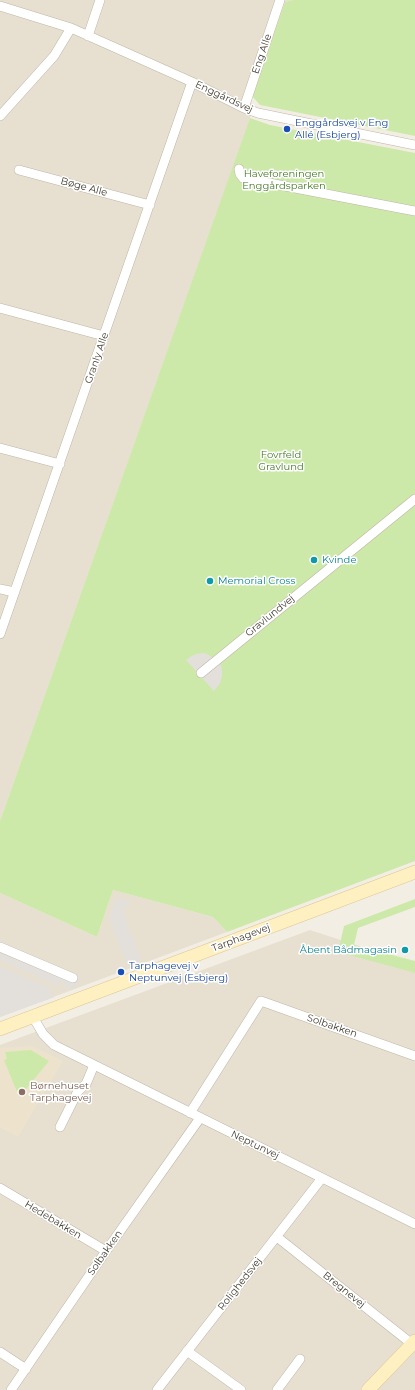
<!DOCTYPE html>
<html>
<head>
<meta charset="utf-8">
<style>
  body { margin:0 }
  canvas { display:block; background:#f3eee3 }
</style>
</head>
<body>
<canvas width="415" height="1390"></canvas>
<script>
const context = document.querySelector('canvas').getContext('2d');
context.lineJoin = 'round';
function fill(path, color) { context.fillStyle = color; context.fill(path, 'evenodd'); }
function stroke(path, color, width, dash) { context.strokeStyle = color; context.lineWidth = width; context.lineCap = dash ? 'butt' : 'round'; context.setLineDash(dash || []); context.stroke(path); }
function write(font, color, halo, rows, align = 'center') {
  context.font = font + ' Montserrat,sans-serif'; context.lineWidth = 3; context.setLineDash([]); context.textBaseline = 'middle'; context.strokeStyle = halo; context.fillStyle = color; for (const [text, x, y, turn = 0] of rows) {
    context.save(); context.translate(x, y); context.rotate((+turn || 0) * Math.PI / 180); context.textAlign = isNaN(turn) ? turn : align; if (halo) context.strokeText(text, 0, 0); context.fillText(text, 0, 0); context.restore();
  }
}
const residential = new Path2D(`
  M 0,0 L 293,0 L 285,2 L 252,96 L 250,119 L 0,821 Z
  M 113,890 L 213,917 L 227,932 L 0,1017 L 0,893 L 97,937 Z
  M 310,930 L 415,964 L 415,1390 L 0,1390 L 0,1045 Z`);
const education = new Path2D(`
  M 32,1046 L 63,1061 L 18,1137 L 0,1127 L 0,1048 Z`);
const green = new Path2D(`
  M 293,0 L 415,0 L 415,136 L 260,105 L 252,96 L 285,2 Z
  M 250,118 L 270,125 L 415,153 L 415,861 L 227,932 L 213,917 L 113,890 L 97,937 L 0,893 L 0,821 Z
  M 415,899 L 415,907 L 358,928 L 354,945 L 415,961 L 415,973 L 338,952 L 344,926 Z
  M 31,1050 L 49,1061 L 26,1089 L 17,1092 L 4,1060 L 7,1059 L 5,1052 Z`);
const parking = new Path2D(`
  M 205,653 L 219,661 L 222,669 L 222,676 L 220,683 L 214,691 L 186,660 L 190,657 L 196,654 Z
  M 117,898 L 131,901 L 123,911 L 141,961 L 128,967 L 109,917 Z
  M 0,941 L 80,976 L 76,987 L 67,989 L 62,980 L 59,986 L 0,960 Z
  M 0,967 L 51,988 L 49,993 L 55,997 L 0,1017 Z`);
const street = new Path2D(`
  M 0,6 L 71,28 L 192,82 L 244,108 L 258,113 L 415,145
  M 88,36 L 100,0
  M 244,108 L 280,0
  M 0,116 L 54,56 L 71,28
  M 239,169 L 240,174 L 243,178 L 415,211
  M 19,170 L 150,205
  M 0,308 L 104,336
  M 0,448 L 60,464
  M 0,589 L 14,592
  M 0,634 L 192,82
  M 201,673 L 415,499
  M 0,947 L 73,978
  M 33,1017 L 43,1034 L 54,1045 L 415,1224
  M 190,1113 L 261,1001 L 415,1056
  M 60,1127 L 78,1091 L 86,1084 L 94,1065
  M 0,1188 L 106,1251
  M 277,1237 L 412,1344
  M 187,1351 L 241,1390
  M 0,1352 L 26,1369
  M 11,1390 L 106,1251 L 200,1118
  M 157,1390 L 322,1178
  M 277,1390 L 300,1359`);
const secondary = new Path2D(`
  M 0,1029 L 415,872
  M 368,1390 L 415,1341`);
const markers = [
  [287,129,4,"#1a4fb4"],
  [314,560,4,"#0f9aa8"],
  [210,581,4,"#0f9aa8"],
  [405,950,4,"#0f9aa8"],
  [121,972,4,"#1a4fb4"],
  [22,1092,4,"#8d6e63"]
];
const streetNames = [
  ["Eng Alle",262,54,-71],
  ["Enggårdsvej",224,97,25],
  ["Bøge Alle",84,187,15],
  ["Granly Alle",97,358,-71],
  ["Gravlundvej",270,616,-39],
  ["Tarphagevej",241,938,-21],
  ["Solbakken",332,1026,19],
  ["Neptunvej",255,1145,26],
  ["Hedebakken",53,1220,31],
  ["Solbakken",105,1253,-55],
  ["Rolighedsvej",240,1284,-52],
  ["Bregnevej",344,1290,39]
];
const transitNames = [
  ["Enggårdsvej v Eng",295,123],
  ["Allé (Esbjerg)",295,135],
  ["Tarphagevej v",129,966],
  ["Neptunvej (Esbjerg)",129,978]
];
const parkNames = [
  ["Haveforeningen",284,174],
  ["Enggårdsparken",284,186],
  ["Fovrfeld",281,455],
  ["Gravlund",281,467]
];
const cultureNames = [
  ["Kvinde",322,560],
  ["Memorial Cross",218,581],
  ["Åbent Bådmagasin",397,950,"right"]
];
const educationNames = [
  ["Børnehuset",30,1086],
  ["Tarphagevej",30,1098]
];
fill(residential, '#e7e0d1');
fill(education, '#ede3cc');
fill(green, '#cde9aa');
fill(parking, '#e3e0dc');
stroke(street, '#beb6a6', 10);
stroke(secondary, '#d8c593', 14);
stroke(street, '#fff', 9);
stroke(secondary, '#fff0c1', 13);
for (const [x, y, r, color] of markers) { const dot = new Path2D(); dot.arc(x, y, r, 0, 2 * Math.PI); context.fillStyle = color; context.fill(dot); stroke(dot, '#fff', 1.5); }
write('10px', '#453e33', '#fff', streetNames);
write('10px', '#164399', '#fff', transitNames, 'left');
write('10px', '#457825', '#fff', parkNames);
write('10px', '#0d838f', '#fff', cultureNames, 'left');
write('10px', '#785e54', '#fff', educationNames, 'left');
</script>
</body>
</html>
